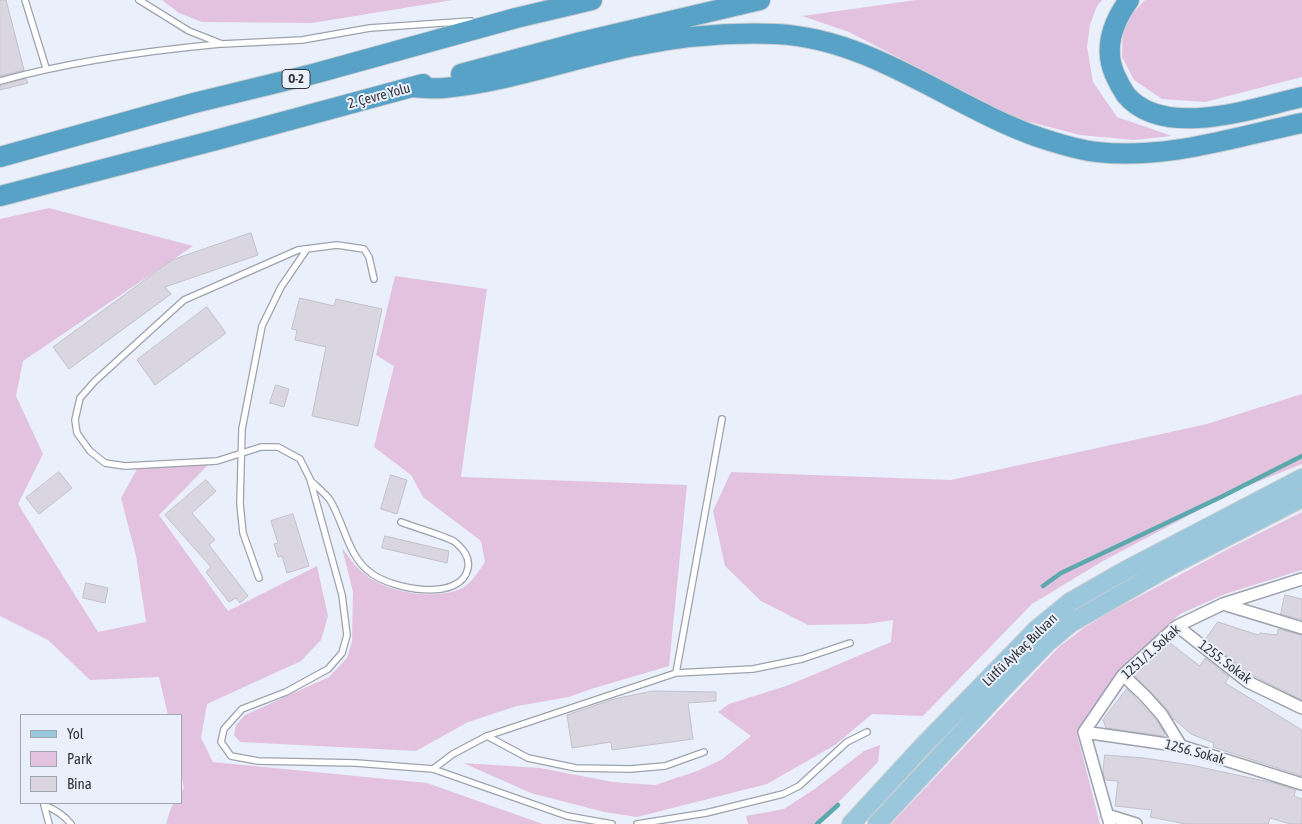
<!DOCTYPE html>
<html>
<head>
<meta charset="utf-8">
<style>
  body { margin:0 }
  #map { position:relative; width:1302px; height:824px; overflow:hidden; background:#eaf0fb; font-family:"Asap Condensed",sans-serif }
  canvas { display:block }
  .legend { position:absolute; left:20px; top:714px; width:162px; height:90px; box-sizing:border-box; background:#eaf0fb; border:1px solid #a1a5ae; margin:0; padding:6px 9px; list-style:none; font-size:15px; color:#33353a }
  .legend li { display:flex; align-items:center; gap:10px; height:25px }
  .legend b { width:25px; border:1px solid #a1a5ae }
</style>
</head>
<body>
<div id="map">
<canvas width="1302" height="824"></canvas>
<ul class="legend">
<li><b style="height:6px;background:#9bc7dd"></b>Yol</li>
<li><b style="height:14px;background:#e2c2de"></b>Park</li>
<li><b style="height:14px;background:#d9d6e2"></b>Bina</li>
</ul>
</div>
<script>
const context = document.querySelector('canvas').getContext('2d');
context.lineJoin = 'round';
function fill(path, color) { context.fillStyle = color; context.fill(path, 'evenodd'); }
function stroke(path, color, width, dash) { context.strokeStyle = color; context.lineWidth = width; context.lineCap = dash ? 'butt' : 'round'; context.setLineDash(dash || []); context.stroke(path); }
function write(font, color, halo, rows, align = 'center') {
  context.font = font + ' "Asap Condensed",sans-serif'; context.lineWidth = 4; context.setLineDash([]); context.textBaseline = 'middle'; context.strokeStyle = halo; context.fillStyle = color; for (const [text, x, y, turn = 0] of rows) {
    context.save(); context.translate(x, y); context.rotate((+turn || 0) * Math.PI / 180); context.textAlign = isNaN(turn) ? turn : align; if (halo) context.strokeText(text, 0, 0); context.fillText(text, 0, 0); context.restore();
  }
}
const green = new Path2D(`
  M 162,0 L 453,0 L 312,23 L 202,22 L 179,13 Z
  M 916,0 L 1102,0 L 1097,6 L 1090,25 L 1087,47 L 1093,82 L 1117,117 L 1172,136 L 1134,140 L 1080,135 L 1015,118 L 849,32 L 802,16 Z
  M 1145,0 L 1302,0 L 1302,77 L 1205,102 L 1162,99 L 1134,80 L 1122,57 L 1123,24 Z
  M 49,208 L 193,246 L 23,361 L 16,396 L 43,454 L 18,504 L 98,632 L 146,622 L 136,556 L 121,498 L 137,469 L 208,465 L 159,515 L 228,611 L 317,566 L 328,616 L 321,640 L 301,661 L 207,704 L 201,738 L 213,762 L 427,783 L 543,824 L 166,824 L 171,808 L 174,803 L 181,803 L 181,792 L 184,788 L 181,775 L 181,715 L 168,715 L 159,677 L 90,680 L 48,640 L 0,616 L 0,219 Z
  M 395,276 L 487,289 L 461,477 L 687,485 L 669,666 L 591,689 L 569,697 L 517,706 L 468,722 L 416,751 L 240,742 L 234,735 L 236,725 L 245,715 L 329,677 L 347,658 L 352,642 L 353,592 L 342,548 C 348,556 354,565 362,572 C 384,592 430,600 458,590 C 470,586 478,572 485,562 L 481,541 L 423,497 L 411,475 L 374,447 L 394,366 L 376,355 Z
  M 1302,394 L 1302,464 L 1235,491 L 1103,561 L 1032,604 L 923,716 L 872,714 L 835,745 L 767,784 L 637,817 L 604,812 L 531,793 L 463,763 L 540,768 L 613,782 L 655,785 L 697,771 L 721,760 L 751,736 L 718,712 L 729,704 L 789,685 L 891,642 L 893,620 L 866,624 L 808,625 L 761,601 L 725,566 L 713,511 L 731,472 L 951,480 L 1207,424 Z
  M 1302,512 L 1302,570 L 1225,594 L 1180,614 L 1117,672 L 1077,734 L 1100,824 L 891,824 L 1060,646 L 1084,628 L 1108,613 L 1230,548 Z
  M 880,745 L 878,762 L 817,824 L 748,824 L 746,816 L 784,809 L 816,788 L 864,751 Z`);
const stream = new Path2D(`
  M 1043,586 L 1061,573 L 1221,497 L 1302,456
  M 817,824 L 838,805`);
const building = new Path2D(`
  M 0,0 L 6,0 L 24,70 L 0,76 Z
  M 26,79 L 28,83 L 0,90 L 0,86 Z
  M 251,233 L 258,255 L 165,287 L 171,294 L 69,369 L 53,347 L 172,260 Z
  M 300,298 L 334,306 L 336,299 L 382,309 L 358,426 L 312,416 L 326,347 L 295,340 L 297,330 L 292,329 Z
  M 207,307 L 226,333 L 155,385 L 137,360 Z
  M 276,385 L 289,389 L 284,407 L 270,403 Z
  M 59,472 L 72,488 L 39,514 L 26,498 Z
  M 391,475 L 407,480 L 397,514 L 381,509 Z
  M 206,480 L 216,491 L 192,513 L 215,540 L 209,545 L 248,596 L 240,603 L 236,598 L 229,602 L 206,572 L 211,567 L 165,515 Z
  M 293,514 L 309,566 L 287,573 L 282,556 L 278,557 L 274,544 L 278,543 L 271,521 Z
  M 385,536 L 449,551 L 447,563 L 382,548 Z
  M 86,583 L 108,588 L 105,603 L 83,598 Z
  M 1285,595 L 1302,599 L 1302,620 L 1281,614 Z
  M 1218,622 L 1258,635 L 1260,633 L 1277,635 L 1278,629 L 1302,635 L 1302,700 L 1254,676 L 1206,639 Z
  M 1170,643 L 1200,666 L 1205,658 L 1229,677 L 1225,683 L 1302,730 L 1302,776 L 1213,747 L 1214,743 L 1191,734 L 1174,719 L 1174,720 L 1168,710 L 1135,676 Z
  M 1127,689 L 1156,720 L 1165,734 L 1163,736 L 1106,728 L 1103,720 Z
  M 653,691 L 716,692 L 716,701 L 688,703 L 693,739 L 612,750 L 611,742 L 572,748 L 567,715 L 614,699 Z
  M 1105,755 L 1144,758 L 1191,765 L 1278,784 L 1296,790 L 1294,796 L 1302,799 L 1302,824 L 1290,824 L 1270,818 L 1268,824 L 1186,824 L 1150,817 L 1152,810 L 1115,806 L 1118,781 L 1105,780 L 1103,772 Z`);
const service = new Path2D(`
  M 25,0 L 46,68
  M 139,0 L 189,31 L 222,44 L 302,40 L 370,28 L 471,21
  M 0,81 C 72,61 145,51 220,44
  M 374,279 L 369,257 L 364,249 L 337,245 L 298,250 L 184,300 L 95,381 L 80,398 L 75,420 L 77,433 L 90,451 L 105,463 L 125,466 L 217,461 L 261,447 L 278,447 L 300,459 L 310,479 L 342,595 L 347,635 L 342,653 L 328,669 L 286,692 L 242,709 L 224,729 L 221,742 L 231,756 L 258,761 L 356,763 L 433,769 L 567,816 L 612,824
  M 311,481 C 317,487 325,493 330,500 C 344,523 348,557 371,573 C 391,589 461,603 468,568 C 470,557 463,549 455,542 C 446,536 413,527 401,522
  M 259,578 L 243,533 L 240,504 L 242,429 L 262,326 L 281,287 L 307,249
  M 676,673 L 753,669 L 802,659 L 850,643
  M 487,736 L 528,758 L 576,768 L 630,769 L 665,766 L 704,752
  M 433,769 L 453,754 L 487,736 L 676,673 L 722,419
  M 49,824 L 44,805 C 54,809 64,815 71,824
  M 637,824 L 706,813 L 783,794 L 799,786 L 847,742 L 867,732`);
const minor = new Path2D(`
  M 1223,604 L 1302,628
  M 1177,626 L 1248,682 L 1302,708
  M 1123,675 L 1145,696 L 1162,715 L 1181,746
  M 1084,732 L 1181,746 L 1302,784
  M 1107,815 L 1136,824
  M 1110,824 L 1084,732 L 1123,675 L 1177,626 L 1223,604 L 1302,579`);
const primary = new Path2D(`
  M 851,824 L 921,748 L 1037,629 L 1070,602 L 1126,570 L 1302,478
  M 877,824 L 1010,681 L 1048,642 L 1071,623 L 1172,565 L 1302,498`);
const motorway = new Path2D(`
  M 1129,0 C 1113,22 1103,48 1115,75 C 1118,82 1122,89 1126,95 C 1164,140 1254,108 1302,97
  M 461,74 L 581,42 L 760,0
  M 411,87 C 422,88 433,89 444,88 C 508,82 570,59 634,46 C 678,37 731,32 777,34 C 873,39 950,106 1038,137 C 1057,143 1077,150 1097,152 C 1167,160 1234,137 1302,123
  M 0,157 L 194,103 L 313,74 L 516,18 L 592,0
  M 0,196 L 216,140 L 423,84`);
const shields = [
  [296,79,28]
];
const shieldNames = [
  ["O-2",296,79]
];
const streetNames = [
  ["2. Çevre Yolu",379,96,-15],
  ["Lütfü Aykaç Bulvarı",1020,650,-44],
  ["1251/1. Sokak",1151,652,-42],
  ["1255. Sokak",1225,662,37],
  ["1256. Sokak",1195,752,15]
];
fill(green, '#e2c2de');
stroke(stream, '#5ba9ac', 4.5);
fill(building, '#d9d6e2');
stroke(building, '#c2bfcb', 1);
stroke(service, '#9da2ad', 8);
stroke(minor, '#9da2ad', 14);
stroke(primary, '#cecfd0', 20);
stroke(motorway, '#cecfd0', 22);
stroke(service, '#fff', 5.5);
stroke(minor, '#fff', 11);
stroke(primary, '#9bc7dd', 18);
stroke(motorway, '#58a2c7', 20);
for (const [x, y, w] of shields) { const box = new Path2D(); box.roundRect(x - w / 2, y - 9.5, w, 19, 4); context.fillStyle = '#eaf0fb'; context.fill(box); stroke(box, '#33353a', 1); }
write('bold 12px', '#33353a', null, shieldNames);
write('14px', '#33353a', '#eaf0fb', streetNames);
</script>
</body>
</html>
